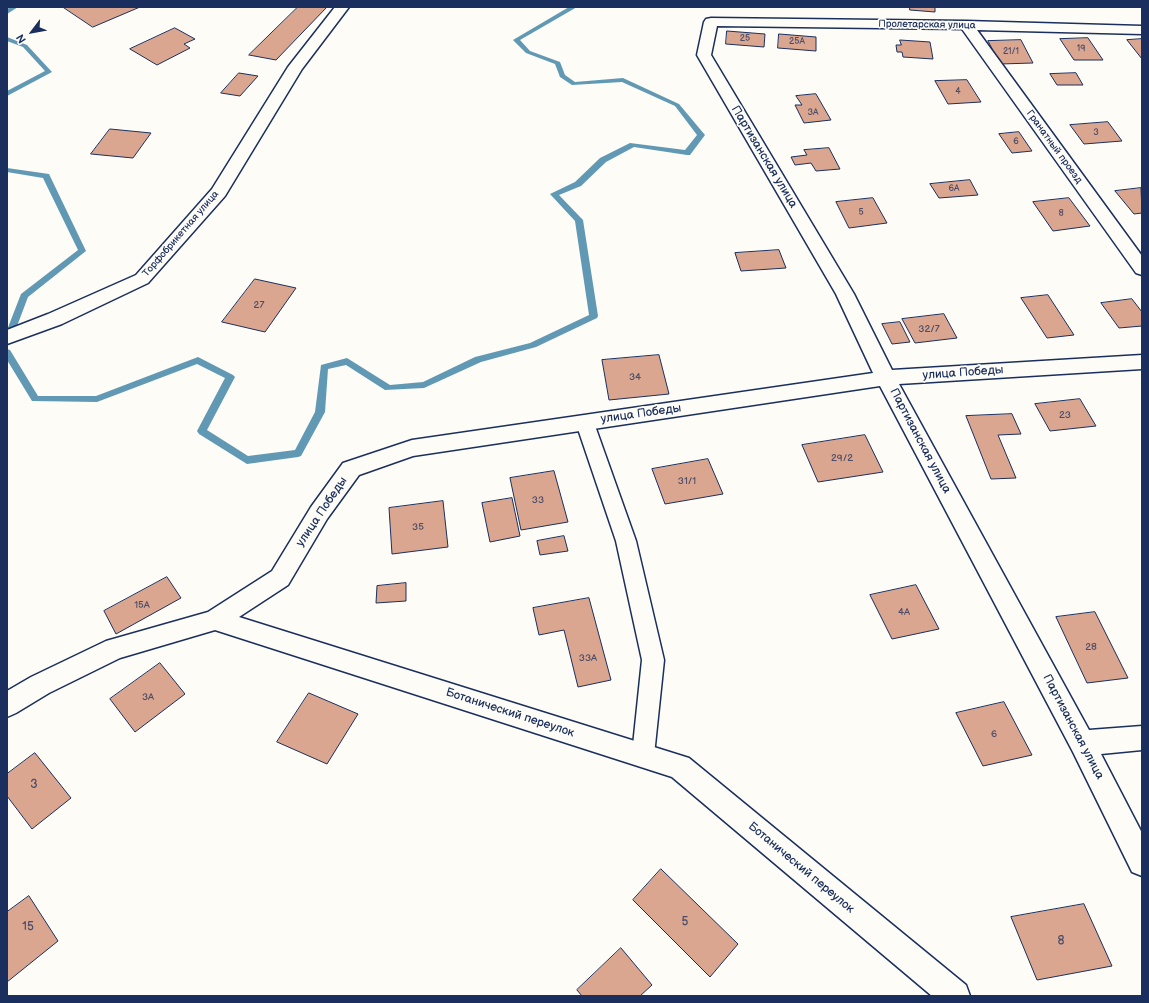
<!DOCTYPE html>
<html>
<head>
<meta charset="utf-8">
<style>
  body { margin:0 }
  #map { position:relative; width:1149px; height:1003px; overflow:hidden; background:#fdfcf7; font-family:"Balsamiq Sans",sans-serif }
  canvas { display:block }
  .frame { position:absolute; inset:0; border:8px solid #1b2f5e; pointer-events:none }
  .north { position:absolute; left:12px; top:12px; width:40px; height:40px; -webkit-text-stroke:3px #fdfcf7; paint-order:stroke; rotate:238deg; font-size:11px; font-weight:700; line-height:16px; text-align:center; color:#1b2f5e }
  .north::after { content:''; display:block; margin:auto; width:14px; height:18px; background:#1b2f5e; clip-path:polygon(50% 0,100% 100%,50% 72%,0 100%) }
</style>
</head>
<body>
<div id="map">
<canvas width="1149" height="1003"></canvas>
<div class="frame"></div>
<div class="north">N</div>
</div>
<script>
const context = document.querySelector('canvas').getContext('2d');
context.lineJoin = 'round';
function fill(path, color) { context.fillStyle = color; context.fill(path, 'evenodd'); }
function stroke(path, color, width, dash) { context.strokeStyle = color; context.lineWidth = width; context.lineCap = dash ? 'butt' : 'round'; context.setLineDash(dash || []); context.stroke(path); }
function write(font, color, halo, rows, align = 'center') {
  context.font = font + ' "Balsamiq Sans",sans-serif'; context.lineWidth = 3.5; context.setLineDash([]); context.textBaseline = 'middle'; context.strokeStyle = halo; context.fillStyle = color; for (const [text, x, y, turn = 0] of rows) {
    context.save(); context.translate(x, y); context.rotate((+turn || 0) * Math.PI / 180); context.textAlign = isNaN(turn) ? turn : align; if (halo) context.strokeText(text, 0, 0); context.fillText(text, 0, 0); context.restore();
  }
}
const stream = new Path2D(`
  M 11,7 L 18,7 L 7,14 L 7,9 Z
  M 569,7 L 577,7 L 520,40 L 530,51 L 560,62 L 565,75 L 575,82 L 623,78 L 679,104 L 705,135 L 690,155 L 687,155 L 634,147 L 606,162 L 581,186 L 559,195 L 583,220 L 598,316 L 597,318 L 536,347 L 481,362 L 424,388 L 385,390 L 346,365 L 328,369 L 325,412 L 301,456 L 298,457 L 247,464 L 199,434 L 197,431 L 225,378 L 197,364 L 97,402 L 32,401 L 7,360 L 7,349 L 10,350 L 38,396 L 96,396 L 198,357 L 233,375 L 235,377 L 207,430 L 248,456 L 295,450 L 315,412 L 321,365 L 347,358 L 390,385 L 423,382 L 475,357 L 530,343 L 589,315 L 575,221 L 550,194 L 575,182 L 600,158 L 630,143 L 685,150 L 697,135 L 675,106 L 622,82 L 572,85 L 560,77 L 555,64 L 526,53 L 513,40 Z
  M 7,37 L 27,45 L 52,72 L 7,96 L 7,91 L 45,71 L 23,47 L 7,41 Z
  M 7,168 L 49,174 L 86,251 L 28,297 L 11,342 L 7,345 L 7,330 L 21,294 L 78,250 L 43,178 L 7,172 Z`);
const building = new Path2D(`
  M 63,7 L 140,7 L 93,27 Z
  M 298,7 L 327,7 L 276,60 L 249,55 Z
  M 910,7 L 935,7 L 935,12 L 910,10 Z
  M 175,28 L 195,39 L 184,44 L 190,48 L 157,65 L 130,49 Z
  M 727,31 L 765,34 L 764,47 L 726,44 Z
  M 779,34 L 816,37 L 816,51 L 778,48 Z
  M 1088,38 L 1103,60 L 1074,60 L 1060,39 Z
  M 1142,39 L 1142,59 L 1127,40 Z
  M 900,40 L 930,42 L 933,59 L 903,57 L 902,52 L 897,52 L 896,45 L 901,45 Z
  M 1021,40 L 1033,63 L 1000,64 L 988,41 Z
  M 239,73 L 258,76 L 240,96 L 221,93 Z
  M 1076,73 L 1083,85 L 1057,85 L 1050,74 Z
  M 967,80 L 981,102 L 948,104 L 935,81 Z
  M 816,94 L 831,120 L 804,123 L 795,105 L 802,105 L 796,96 Z
  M 1108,122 L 1122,141 L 1084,144 L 1070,125 Z
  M 110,129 L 151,133 L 133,158 L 91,154 Z
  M 1019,132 L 1032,151 L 1012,153 L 999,134 Z
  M 829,148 L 840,169 L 816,171 L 811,163 L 795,165 L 791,157 L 807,155 L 804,150 Z
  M 970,180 L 978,195 L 939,198 L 930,184 Z
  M 1141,188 L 1142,213 L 1134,214 L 1115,191 Z
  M 873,198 L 887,223 L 849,228 L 836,202 Z
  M 1069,198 L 1090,226 L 1053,231 L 1033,202 Z
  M 779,250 L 786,268 L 741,271 L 735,253 Z
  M 255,279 L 296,288 L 265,332 L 222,322 Z
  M 1048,295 L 1074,335 L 1047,338 L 1021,298 Z
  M 1132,299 L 1142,312 L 1142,326 L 1119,328 L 1101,303 Z
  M 944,314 L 957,338 L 915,343 L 902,319 Z
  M 900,322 L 910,342 L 892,344 L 882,324 Z
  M 659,355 L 669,394 L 609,400 L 602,360 Z
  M 1080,399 L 1096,426 L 1050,431 L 1035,404 Z
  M 1012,414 L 1021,434 L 998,435 L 1016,478 L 991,479 L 966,416 Z
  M 865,435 L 883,472 L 818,482 L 802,445 Z
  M 708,459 L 723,494 L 665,504 L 652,469 Z
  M 554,471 L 568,522 L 521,530 L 510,478 Z
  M 512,498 L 520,536 L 490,542 L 482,503 Z
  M 443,501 L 448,547 L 392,554 L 389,508 Z
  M 564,536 L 568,551 L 540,555 L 537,541 Z
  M 167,577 L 181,598 L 116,634 L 104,611 Z
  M 406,583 L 406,601 L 376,603 L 377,586 Z
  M 916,585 L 939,629 L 892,639 L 870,595 Z
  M 589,598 L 611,680 L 578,687 L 564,630 L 539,635 L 533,608 Z
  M 1095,612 L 1128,678 L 1087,683 L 1056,617 Z
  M 160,663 L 185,694 L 135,732 L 110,699 Z
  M 309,693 L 358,714 L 327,764 L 277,742 Z
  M 1004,702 L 1032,755 L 983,766 L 956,713 Z
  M 35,753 L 71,798 L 32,829 L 7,796 L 7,774 Z
  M 661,869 L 738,944 L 710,977 L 633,900 Z
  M 29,896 L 58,941 L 7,982 L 7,912 Z
  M 1084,904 L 1112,966 L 1037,980 L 1011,917 Z
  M 621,948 L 652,985 L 640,996 L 582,996 L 577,990 Z`);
const lane = new Path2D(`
  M 585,416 L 591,418 L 594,423 L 636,541 L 664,660 L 654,755 L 651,763 L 643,766 L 635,763 L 632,755 L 642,660 L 616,541 L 576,423 L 579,418 Z`);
const street = new Path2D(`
  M 711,18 L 966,21 L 1142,26 L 1142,34 L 977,30 L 1142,256 L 1142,275 L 1136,273 L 962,29 L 717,26 L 711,55 L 854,294 L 892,370 L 1142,355 L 1142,369 L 899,384 L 1089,730 L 1142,726 L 1142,750 L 1101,754 L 1142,833 L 1142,876 L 1132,872 L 1073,752 L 880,386 L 413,456 L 359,475 L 327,519 L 288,585 L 239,617 L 689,758 L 966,985 L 970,996 L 932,996 L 672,777 L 215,630 L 120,658 L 49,693 L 16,713 L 7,717 L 7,691 L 31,677 L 106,641 L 208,612 L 272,571 L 311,507 L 343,463 L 412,440 L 873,373 L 836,294 L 697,55 L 704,22 L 706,19 Z`);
const secondary = new Path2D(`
  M 335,7 L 349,7 L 302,69 L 225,196 L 148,283 L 62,324 L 7,344 L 7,330 L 48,314 L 136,275 L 212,189 L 288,67 Z`);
const farNumbernames = [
  ["25",745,39],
  ["25А",797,42],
  ["19",1081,49],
  ["21/1",1011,52],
  ["4",958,92],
  ["3А",813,113],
  ["3",1096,133],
  ["6",1016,142],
  ["6А",954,189],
  ["5",861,213],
  ["8",1061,214]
];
const farStreetnames = [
  ["Пролетарская улица",927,25,1],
  ["Гранатный проезд",1054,147,54],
  ["Торфобрикетная улица",181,234,-49]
];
const numberNames = [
  ["27",259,305],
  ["32/7",929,329],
  ["34",635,377],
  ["23",1065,415],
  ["29/2",842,458],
  ["31/1",687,481],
  ["33",538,500],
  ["35",418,527],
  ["15А",142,605],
  ["4А",904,612],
  ["28",1091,647],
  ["33А",588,658],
  ["3А",148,697],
  ["6",994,734]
];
const streetNames = [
  ["Партизанская улица",764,157,59],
  ["улица Победы",963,373,-4],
  ["улица Победы",641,414,-8],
  ["Партизанская улица",920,441,62],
  ["улица Победы",322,512,-56],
  ["Ботанический переулок",510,713,18],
  ["Партизанская улица",1073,727,62],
  ["Ботанический переулок",801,868,40]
];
const nearNumbernames = [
  ["3",34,785],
  ["5",685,922],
  ["15",28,927],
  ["8",1061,941]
];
fill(stream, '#6199b4');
fill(building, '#daa68f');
stroke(building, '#1b2f5e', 1);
stroke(lane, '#1b2f5e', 3);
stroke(street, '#1b2f5e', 3);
stroke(secondary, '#1b2f5e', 3);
fill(lane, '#fdfcf7');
fill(street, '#fdfcf7');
fill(secondary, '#fdfcf7');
write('9px', '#4b4d6a', null, farNumbernames);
write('10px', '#1b2f5e', '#fdfcf7', farStreetnames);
write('10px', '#4b4d6a', null, numberNames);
write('12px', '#1b2f5e', '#fdfcf7', streetNames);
write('12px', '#4b4d6a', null, nearNumbernames);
</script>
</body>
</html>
